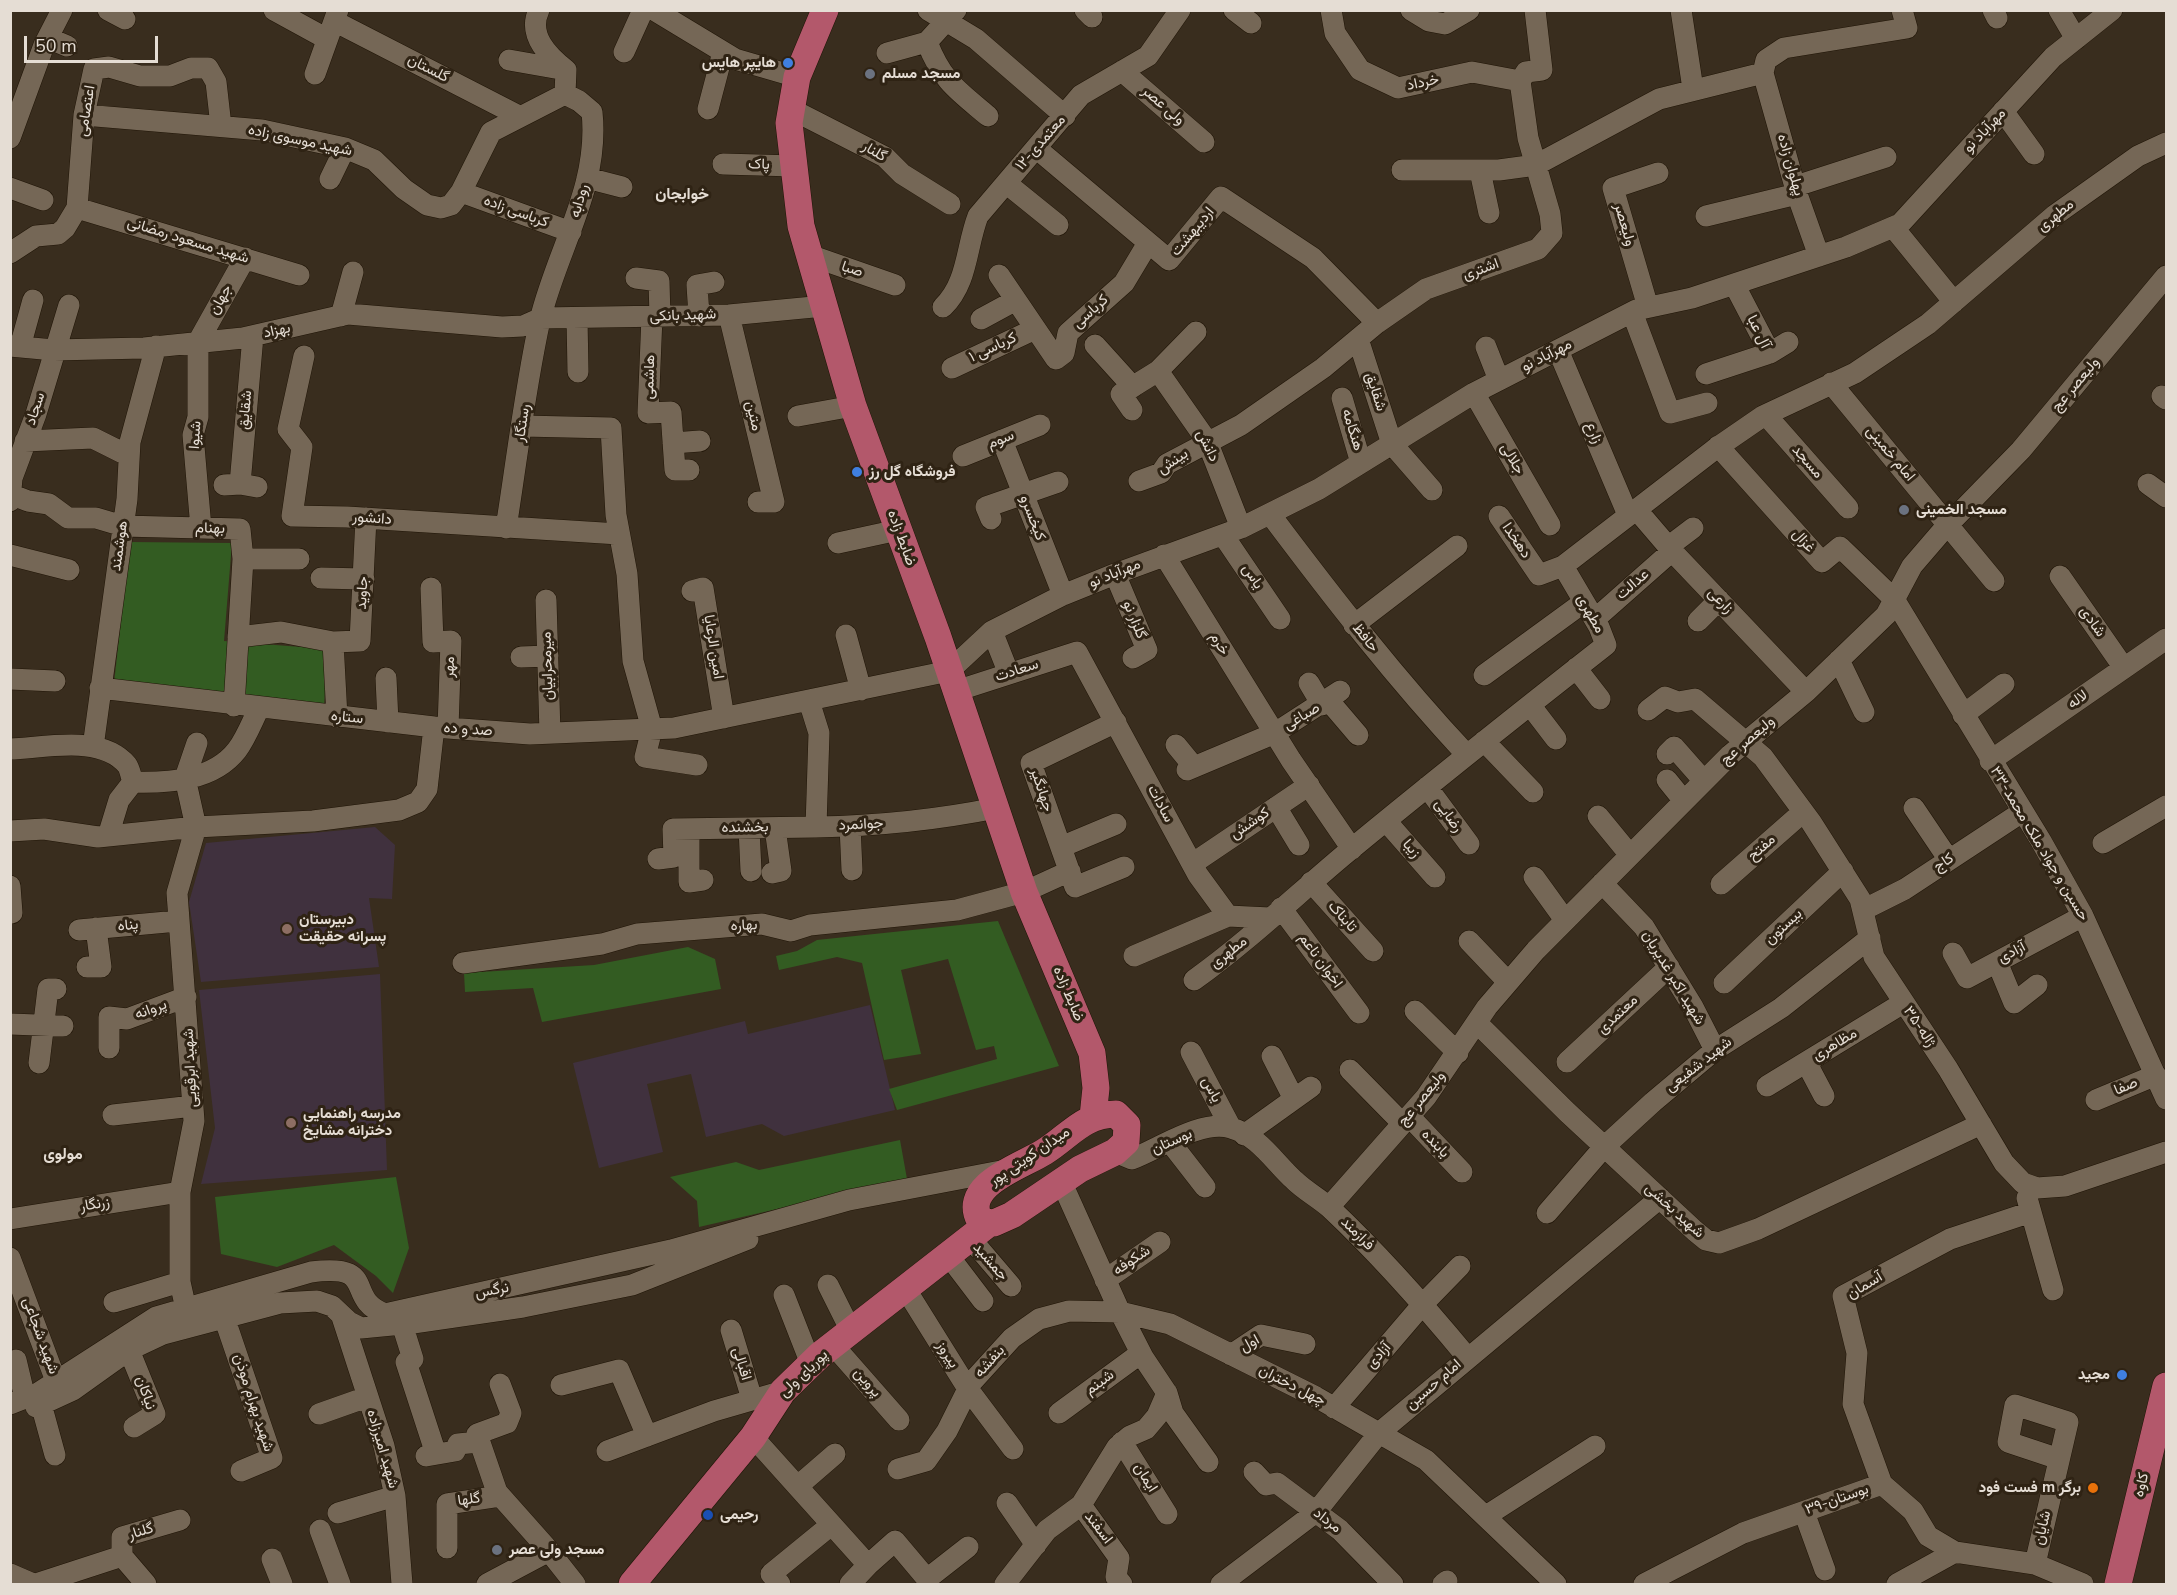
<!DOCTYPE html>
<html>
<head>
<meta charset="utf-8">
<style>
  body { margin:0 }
  #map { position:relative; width:2177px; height:1595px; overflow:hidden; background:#392d1e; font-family:"Nunito Sans",sans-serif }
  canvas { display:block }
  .frame { position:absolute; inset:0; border:12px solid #e5ddd4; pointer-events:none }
  .scale { position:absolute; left:24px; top:36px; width:134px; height:27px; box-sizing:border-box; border:3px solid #e5ddd4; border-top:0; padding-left:8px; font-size:18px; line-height:21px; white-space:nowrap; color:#e5ddd4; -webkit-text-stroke:4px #2f2314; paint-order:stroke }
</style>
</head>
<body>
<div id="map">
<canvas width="2177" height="1595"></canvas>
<div class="frame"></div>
<div class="scale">50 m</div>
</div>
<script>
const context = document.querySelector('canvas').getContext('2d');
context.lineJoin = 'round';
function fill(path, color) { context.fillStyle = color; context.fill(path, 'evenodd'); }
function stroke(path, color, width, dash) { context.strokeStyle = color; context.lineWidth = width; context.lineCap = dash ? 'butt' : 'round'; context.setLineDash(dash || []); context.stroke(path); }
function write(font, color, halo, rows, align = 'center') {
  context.font = font + ' "Nunito Sans",Vazirmatn,sans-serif'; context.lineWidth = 6; context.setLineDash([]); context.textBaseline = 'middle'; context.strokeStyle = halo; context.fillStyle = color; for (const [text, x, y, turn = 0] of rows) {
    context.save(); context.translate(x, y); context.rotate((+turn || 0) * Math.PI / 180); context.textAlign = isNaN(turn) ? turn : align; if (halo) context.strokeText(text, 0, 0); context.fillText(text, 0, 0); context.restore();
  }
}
const education = new Path2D(`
  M 375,827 L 395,845 L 392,899 L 369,898 L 379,967 L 201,982 L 189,902 L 206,843 Z
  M 380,974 L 387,1170 L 201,1184 L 215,1128 L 199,990 Z
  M 870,1005 L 895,1110 L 784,1136 L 762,1124 L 706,1137 L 691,1074 L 647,1084 L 663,1152 L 599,1168 L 573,1063 L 745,1021 L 748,1034 Z`);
const green = new Path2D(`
  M 130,542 L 232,543 L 224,641 L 327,649 L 324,707 L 114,683 Z
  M 998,921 L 1059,1066 L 897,1110 L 889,1089 L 997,1059 L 994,1046 L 976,1050 L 948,959 L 901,970 L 921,1054 L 884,1060 L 862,963 L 837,957 L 779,970 L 776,956 L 797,951 L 817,940 Z
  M 688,947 L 715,959 L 721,989 L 542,1022 L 533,988 L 465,992 L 464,973 L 594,965 Z
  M 900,1140 L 907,1179 L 699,1227 L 697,1201 L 670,1177 L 736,1162 L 759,1170 Z
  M 396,1177 L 409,1248 L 393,1293 L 376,1276 L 334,1245 L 277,1267 L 221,1254 L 215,1197 Z`);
const minor = new Path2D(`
  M 108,10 L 125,19
  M 274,10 L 327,39
  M 654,10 L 735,59 L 797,77
  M 928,10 L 976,39 L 1065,116
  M 1085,10 L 1092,17
  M 1234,10 L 1251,23
  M 1331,10 L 1335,33 L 1360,70 L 1398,88 L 1472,72 L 1520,81
  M 1411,10 L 1429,21 L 1445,24 L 1469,10
  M 1681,10 L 1693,89
  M 1993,10 L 1997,18
  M 2059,10 L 2076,39
  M 336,22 L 519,116
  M 48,38 L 67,46
  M 927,42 C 942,81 957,90 988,116
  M 624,52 L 643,10
  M 887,53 L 927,42 L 956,10
  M 509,60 L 566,70
  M 1122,71 L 1204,142
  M 1763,73 L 1797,194 L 1819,256
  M 315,74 L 338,10
  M 708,109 L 723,52
  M 791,109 L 885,157 L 902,174 L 950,204
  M 2003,111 L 2034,154
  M 84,115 L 262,130 L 345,148 L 374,160 L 404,189 L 427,205 L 441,208 L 451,205 L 461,192 L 491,132 L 565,94 L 566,70 C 548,56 527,35 539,10
  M 10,138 L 44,45 L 62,10
  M 1036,148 L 1169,260 L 1221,197 L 1313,258 L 1377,323
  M 723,164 L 794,166
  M 1402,170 L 1499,170 L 1536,165 L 1659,99 L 1763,73 L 1766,60 L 1784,48 L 1907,28 L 1902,10
  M 1480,171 L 1489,213
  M 587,178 L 622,187
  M 330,179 L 345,148
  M 1006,183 L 1058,225
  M 1796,186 L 1886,157
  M 10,188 L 43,200
  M 461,192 L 571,232
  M 77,208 L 299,275
  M 1706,216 L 1797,194
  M 1893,227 L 1954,302
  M 10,253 L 36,236 L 58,234 L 65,228 L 77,208 L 84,115 L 94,69 L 109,67 L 140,76 L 170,76 L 191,68 L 208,68 L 216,82 L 221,126
  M 809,255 L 895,285
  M 999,275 L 1056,359 L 1064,353 L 1068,333 L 1124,283 L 1148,243
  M 636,278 L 659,281 L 660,317
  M 943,307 C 968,283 966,247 978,216 L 1081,95 L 1148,56 L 1180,10
  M 1648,307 L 1613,188 L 1658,173
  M 1632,312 L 1670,413 L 1707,403
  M 729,315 L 774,502 L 758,502
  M 341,316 L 353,272
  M 699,316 L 697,285 L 714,282
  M 652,317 L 648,413 L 671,412 L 675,470 L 689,470
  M 577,318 L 578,372
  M 981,319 L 1016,300
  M 1358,339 L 1392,444 L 1432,490
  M 1095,345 L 1133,387
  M 10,346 L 54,350 L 144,348 L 243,338 L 348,314 L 502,327 L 523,326 L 541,318 L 729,315 L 824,306
  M 20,347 L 33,300
  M 1486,347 L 1499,380
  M 1558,350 L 1628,515
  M 1770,353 L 1788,342
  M 304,356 L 288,429 L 302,447 L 292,516 L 347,517 L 619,534
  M 952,368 L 1035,329
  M 1158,371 L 1207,441 L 1241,528
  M 1706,374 L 1770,353 L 1734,284
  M 1831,383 L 1994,581
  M 1474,393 L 1550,525
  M 2162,396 L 2166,399
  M 1342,398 L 1361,463
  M 1132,410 L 1121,394 L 1158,371 L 1196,332
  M 1766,415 L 1848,508
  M 798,416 L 853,406
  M 523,426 L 611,428 L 616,515 L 627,574 L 633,661 L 652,729 L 645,757 L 697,765
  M 1002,440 L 1063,595
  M 25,441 L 93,438 L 129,456
  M 673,443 L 700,441
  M 1718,446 L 1822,562 L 1840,547 L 1894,599 L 2041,841 L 2083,916 L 2166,1099
  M 963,456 L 1040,425
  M 1139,481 L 1161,473 L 1167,464 L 1241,425 L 1323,368 L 1377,323 L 1426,289 L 1538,249 L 1552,233 L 1550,214 L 1528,138 L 1520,81 L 1526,72 L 1542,70 L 1535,10
  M 240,484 L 253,336
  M 2148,484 L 2166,497
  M 224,485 L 240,484 L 257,487
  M 10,494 L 28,501 L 49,504 L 68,518 L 96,518 L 123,526 L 240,529 L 243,559 L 234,706
  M 10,501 L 12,478 L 36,414 L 69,305
  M 1636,509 L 1672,551 L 1806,692
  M 1270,514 C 1333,598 1396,679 1467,755
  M 1499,516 L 1539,575 L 1563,566
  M 991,519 L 986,507 L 1058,482
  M 201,528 L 193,435 L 198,417 L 198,342 L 245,258
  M 506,528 C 517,459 525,388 540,320 C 557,249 600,187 592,112 L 579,101 L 565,94
  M 1223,535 L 1280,619
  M 838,543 L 898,530
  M 1668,547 L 1693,528
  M 10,555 L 69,570
  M 1164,555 L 1291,760 L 1352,849
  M 243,559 L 299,559
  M 1115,574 L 1147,650 L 1133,658
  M 2060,576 L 2124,668
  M 321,578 L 364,579
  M 431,588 L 433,642 L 451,641 L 448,728
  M 692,591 L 703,588 L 724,718
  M 546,600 L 550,733
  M 1595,619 L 1672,551
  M 1698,621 L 1719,600
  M 1354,625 L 1457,546
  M 992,631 L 1009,674
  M 846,635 L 861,690
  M 238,637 L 281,632 L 333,642
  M 521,657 L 548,656
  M 1839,660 L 1864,712
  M 1576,668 L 1600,699
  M 1484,675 L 1584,602
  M 386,678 L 388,722
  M 10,679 L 55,681
  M 1309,683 L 1322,705
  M 100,688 L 434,727
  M 956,691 L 1077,652 L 1198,875 L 1228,916 L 1270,918
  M 809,701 L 819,733 L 816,827 C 877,826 936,820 996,808
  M 1329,701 L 1358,735
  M 1530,705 L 1556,739
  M 1648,710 L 1665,697 L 1678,702 L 1695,699 L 1763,757 L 1811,822 L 1860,899 L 1874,957 L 1948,1069 L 2004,1163 L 2023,1183 L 2037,1188 L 2065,1186 L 2166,1152
  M 1963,715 L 2004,684
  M 337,717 L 333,642 L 360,641 L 366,518
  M 1116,722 L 1031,763 L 1075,887 L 1124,867
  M 1484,741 L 1533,792
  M 1176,745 L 1194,767
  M 93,747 L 127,499 L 130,442 L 156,346
  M 10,749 C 45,748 101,734 127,765 C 130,769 131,777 133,782
  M 1667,754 L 1674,747 L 1704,781
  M 1990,761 L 2166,639
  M 1187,770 L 1275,733 L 1340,691
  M 1667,780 L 1684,801
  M 1427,787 L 1469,844
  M 1276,807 L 1299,845
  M 1914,808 L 1949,860
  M 1598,816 L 1630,855
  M 1386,821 L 1435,877
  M 850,826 L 852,870
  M 749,828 L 751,871
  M 689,829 L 689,882 L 703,880
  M 10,831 L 44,829 L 98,837 L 196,827 L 313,821 L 399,810 L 418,802 L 427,789 L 434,727 L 530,734 L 674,728 L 949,671 L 992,631 L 1063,595 L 1115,574 L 1241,528 L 1319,489 L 1474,393 L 1636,310 L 1692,298 L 1846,247 L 1900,224 L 2053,57 L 2112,10
  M 108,836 L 119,800 L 133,782 C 169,783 213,781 237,750 C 246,738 252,722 259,708
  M 2103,843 L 2166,806
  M 1061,847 L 1116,824
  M 658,859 L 674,857 L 673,829 L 816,827
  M 1192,864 L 1309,785
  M 772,873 L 781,871 L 775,828
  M 1534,877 L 1565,920
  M 1311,882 L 1373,951
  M 1602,883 L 1644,927 L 1693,1007 L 1715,1050
  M 1721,884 L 1803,812
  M 10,886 L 12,913
  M 1281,908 L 1359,1013
  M 1863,910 L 1905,889 L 2022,812
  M 79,930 L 178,921
  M 1469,941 L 1508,982
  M 1953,953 L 1967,978 L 2083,916
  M 1134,956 L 1228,916
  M 1997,962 L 2014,1003 L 2037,985
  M 463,963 L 602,944 L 637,934 L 762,924 L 791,931 L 810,925 L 957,910 L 1024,892 L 1070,871
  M 87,967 L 101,967 L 96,928
  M 1194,980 C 1247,942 1294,897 1344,855 C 1430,784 1518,714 1606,645 L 1599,627 L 1563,566 L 1715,449 L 1763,416 L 1855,373 L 1928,324 L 2055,215 L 2138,156 L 2166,143
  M 1724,983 L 1843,871
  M 1415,1011 L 1458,1053
  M 1477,1023 L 1567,1112 L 1695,1231 L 1706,1240 L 1719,1243 L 1758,1229 L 1981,1124
  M 10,1024 L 63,1026
  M 109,1048 L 109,1017 L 127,1019 L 186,997
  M 1191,1052 L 1231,1128
  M 1272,1056 L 1294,1099
  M 1567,1062 L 1669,967
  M 1806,1062 L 1824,1096
  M 39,1063 L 48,989 L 56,989
  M 1350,1070 L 1402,1123
  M 1767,1086 L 1903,1003
  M 2096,1100 L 2156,1075
  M 113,1115 L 193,1106
  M 1409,1116 L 1462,1172
  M 1244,1135 L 1311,1087
  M 1170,1142 L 1205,1187
  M 1115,1152 L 1132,1159 C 1159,1149 1201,1119 1231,1128 C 1258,1135 1275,1163 1294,1180 C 1305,1191 1319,1198 1330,1208 C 1380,1255 1424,1305 1467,1357
  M 1061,1181 L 1120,1312 L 1170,1324 L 1316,1397 L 1426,1460 L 1556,1584
  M 2027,1198 L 2053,1290
  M 1329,1207 L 1426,1097 L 1487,1007 L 1536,950 L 1730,755 L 1806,692 L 1886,615 L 1912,566 L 1943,530 L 2021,450 L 2166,276
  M 1547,1213 L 1604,1147 L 1653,1102 L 1715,1050 L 1781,1008 L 1870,938
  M 10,1219 L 180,1192
  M 970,1238 L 1011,1286
  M 948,1255 L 983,1301
  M 10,1258 L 56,1381
  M 1105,1280 L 1160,1242
  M 828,1285 L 851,1331
  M 905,1288 L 968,1389 L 1013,1449
  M 784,1295 L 811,1364
  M 114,1302 L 180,1282
  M 186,1309 L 180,1282 L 180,1192 L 194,1121 L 177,893 L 196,827 L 185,778 L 197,743
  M 224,1317 L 272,1458 L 241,1471
  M 342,1317 L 384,1446 L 395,1496 L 402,1584
  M 402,1324 L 413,1359 L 406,1362 L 436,1454
  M 731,1330 L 752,1399
  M 834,1346 L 899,1420
  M 129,1350 L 155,1414 L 134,1427
  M 1231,1355 L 1261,1335 L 1305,1344
  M 16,1360 L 25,1398
  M 500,1384 L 511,1413 L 507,1423 L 477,1434 L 497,1492 L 545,1546 L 575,1584
  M 561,1385 L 619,1370 L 647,1436
  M 10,1404 L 38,1393 L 156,1317 L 311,1272 C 380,1263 343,1298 385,1314 L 671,1250 L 849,1200 L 1006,1170
  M 41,1404 L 55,1455
  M 36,1407 L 73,1390 L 129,1350 L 163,1334 L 280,1303 L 317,1301 L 332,1306 L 349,1322 L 361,1328 L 413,1323 L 523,1307 L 632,1285 L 748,1239
  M 1334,1408 L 1423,1304 L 1460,1266
  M 1059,1413 L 1141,1353
  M 319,1414 L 367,1397
  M 753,1437 L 868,1565 L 895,1541 L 927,1579 L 968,1547
  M 1122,1442 L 1167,1514
  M 607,1451 L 714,1411 L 783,1391
  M 426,1456 L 455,1451 L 458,1444 L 479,1442
  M 898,1469 L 926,1461 L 947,1431 L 971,1383 L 1012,1338 L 1039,1319 L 1069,1311 L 1120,1312 L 1143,1357 L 1167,1393 L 1173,1413 L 1208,1462
  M 1254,1472 L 1266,1485 L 1277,1483 L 1340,1530 L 1393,1584
  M 1882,1484 L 1853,1404 L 1857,1353 L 1843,1296 L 1950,1239 L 2031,1212
  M 798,1486 L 835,1454
  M 1007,1503 L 1036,1545
  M 1081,1505 L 1119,1558 L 1116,1577 L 1122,1584
  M 1804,1512 L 1825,1570
  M 338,1513 L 395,1496
  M 1486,1516 L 1595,1446
  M 320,1530 L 340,1584
  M 447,1548 L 447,1504 L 500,1496
  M 272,1559 L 282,1584
  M 2035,1564 L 2068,1422 L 2015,1405 L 2008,1442 L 2059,1459
  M 10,1574 L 33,1584
  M 36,1584 L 122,1556
  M 146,1584 L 122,1556 L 122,1537 L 180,1520
  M 487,1584 L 549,1551
  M 780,1584 L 771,1574 L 831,1525
  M 850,1584 L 868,1565
  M 1005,1584 L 1047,1530 L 1081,1505 L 1117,1447 L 1130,1436 L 1146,1429 L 1157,1416 L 1167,1393
  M 1221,1584 L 1316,1512 L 1379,1433 L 1660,1198
  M 1443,1584 L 1447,1581
  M 1644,1584 L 1743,1533 L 1882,1484 L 1913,1511 L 1928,1536 L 1955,1552 L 2035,1564 L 2083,1584
  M 1897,1584 L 1955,1552`);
const major = new Path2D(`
  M 825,10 L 797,77 L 789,123 L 801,226 L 853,406 L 938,637 L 1024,892 L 1092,1053 L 1096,1088 L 1093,1117
  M 1116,1114 L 1127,1125 L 1126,1142 L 1115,1152 L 1080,1169 L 1012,1215 L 994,1223 L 980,1221 C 960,1185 1022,1166 1044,1152 C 1071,1135 1082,1115 1116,1114 Z
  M 632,1584 L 753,1437 L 783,1391 L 820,1355 L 988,1224
  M 2118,1584 L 2166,1386`);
const markers = [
  [788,63,6,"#3f7fe0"],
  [870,74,6,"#6b7280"],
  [857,472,6,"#3f7fe0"],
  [1904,510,6,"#6b7280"],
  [287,929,6,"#8d6e63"],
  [291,1123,6,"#8d6e63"],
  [2122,1375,6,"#3f7fe0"],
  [2093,1488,6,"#e8710a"],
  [708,1515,6,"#1a4fb4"],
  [497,1550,6,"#6b7280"]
];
const poiNames = [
  ["هایپر هایس",776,63,"right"],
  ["مسجد مسلم",882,74],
  ["فروشگاه گل رز",869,472],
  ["مسجد الخمینی",1916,510],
  ["دبیرستان",299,920],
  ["پسرانه حقیقت",299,937],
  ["مدرسه راهنمایی",303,1114],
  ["دخترانه مشایخ",303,1131],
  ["مجید",2110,1375,"right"],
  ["فست فود m برگر",2081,1488,"right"],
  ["رحیمی",720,1515],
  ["مسجد ولی عصر",509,1550]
];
const streetNames = [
  ["گلستان",428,69,27],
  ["خرداد",1423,83,-12],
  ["ولی عصر",1163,106,41],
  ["اعتصامی",87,111,-81],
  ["مهرآباد نو",1985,131,-47],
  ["شهید موسوی زاده",300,141,12],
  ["۱۲-معتمدی",1041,143,-49],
  ["گلنار",874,152,31],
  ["پاک",759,165,2],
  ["پهلوان زاده",1790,165,74],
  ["رودابه",580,201,-74],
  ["کرباسی زاده",516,212,20],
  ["مطهری",2056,216,-39],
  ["ولیعصر",1624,225,74],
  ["اردیبهشت",1193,232,-50],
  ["شهید مسعود رمضانی",188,241,17],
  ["صبا",852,270,19],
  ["اشتری",1481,270,-20],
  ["جهان",221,300,-61],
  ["کرباسی",1091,312,-42],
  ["شهید بانکی",683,316,-2],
  ["بهزاد",277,331,-12],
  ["آل عبا",1758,332,64],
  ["کرباسی ۱",993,348,-25],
  ["مهرآباد نو",1547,356,-27],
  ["هاشمی",650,377,-88],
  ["ولیعصر عج",2076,385,-50],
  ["شقایق",1375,392,72],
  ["سجاد",36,409,-72],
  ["شقایق",246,410,-85],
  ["متین",753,416,77],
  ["رستگار",523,423,-81],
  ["هنگامه",1352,430,73],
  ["زارع",1593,433,67],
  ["شیوا",196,435,-86],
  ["سوم",1001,440,-22],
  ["دانش",1207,446,63],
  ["امام خمینی",1890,454,50],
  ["جلالی",1512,459,60],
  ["بینش",1173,462,-34],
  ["مسجد",1807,462,49],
  ["کیخسرو",1032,518,69],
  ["دانشور",372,519,4],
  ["بهنام",210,529,1],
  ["ضابط زاده",901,538,70],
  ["دهخدا",1516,541,56],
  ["غزال",1803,541,48],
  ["هوشمند",120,546,-82],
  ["مهرآباد نو",1115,574,-22],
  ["یاس",1252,577,56],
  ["عدالت",1633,585,-41],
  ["جاوید",363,593,-87],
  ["زارعی",1720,601,46],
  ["مطهری",1590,614,61],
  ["گلزار نو",1134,620,68],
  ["شادی",2092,622,55],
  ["حافظ",1365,638,51],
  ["خرم",1219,644,58],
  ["امین الرعایا",713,647,81],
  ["میرمحرابیان",548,666,-92],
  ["مهر",450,667,-88],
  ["سعادت",1017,671,-18],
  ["لاله",2078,700,-35],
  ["صباغی",1302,717,-31],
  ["ستاره",347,718,6],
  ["صد و ده",468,730,4],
  ["ولیعصر عج",1748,741,-41],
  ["جهانگیر",1041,790,72],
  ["سادات",1160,804,62],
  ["رضایی",1448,816,54],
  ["کوشش",1250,824,-34],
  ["جوانمرد",861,825,-3],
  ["بخشنده",745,828,-1],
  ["۳۳-حسین و جواد ملک محمد",2039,844,59],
  ["مفتح",1762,848,-41],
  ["زیبا",1411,849,49],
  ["کاج",1944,863,-33],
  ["تابناک",1342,917,48],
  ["پناه",128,926,-5],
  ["بهاره",744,926,-3],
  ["بیستون",1784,927,-43],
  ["مطهری",1229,953,-38],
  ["آزادی",2012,953,-28],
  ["اخوان ناعم",1320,961,54],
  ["شهید اکبر غدیریان",1673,978,59],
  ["ضابط زاده",1068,994,67],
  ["پروانه",151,1010,-20],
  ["معتمدی",1618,1015,-43],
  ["۳۵-ژاله",1919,1027,56],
  ["مظاهری",1835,1045,-31],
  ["شهید شفیعی",1699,1065,-38],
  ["شهید ابرقویی",191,1068,-93],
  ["صفا",2126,1087,-23],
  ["یاس",1211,1090,62],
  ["ولیعصر عج",1422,1099,-51],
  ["بوستان",1172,1142,-24],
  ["یابنده",1435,1144,46],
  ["میدان کویتی پور",1030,1157,-34],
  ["زرنگار",95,1205,-9],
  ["شهید بخشی",1674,1211,42],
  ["فرازمند",1357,1234,45],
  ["شکوفه",1132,1261,-34],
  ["جمشید",990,1262,49],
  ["آسمان",1865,1286,-31],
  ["نرگس",492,1291,-11],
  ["شهید شجاعی",40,1336,70],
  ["اول",1250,1344,-29],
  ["پیروز",947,1355,58],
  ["آزادی",1379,1356,-49],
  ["بنفشه",990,1362,-48],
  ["اقبالی",741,1364,73],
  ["پوریای ولی",804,1374,-44],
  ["پروین",867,1383,49],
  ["شبنم",1100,1383,-36],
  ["امام حسین",1434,1385,-41],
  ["چهل دختران",1292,1386,27],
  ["نیاکان",145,1393,71],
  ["شهید بهرام موذن",253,1403,72],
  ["شهید امیرزاده",382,1449,74],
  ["ایمان",1145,1478,58],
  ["کاوه",2142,1485,-76],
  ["گلها",469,1500,-8],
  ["۳۹-بوستان",1837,1500,-19],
  ["مرداد",1327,1521,38],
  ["اسفند",1098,1528,53],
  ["شایان",2043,1528,-77],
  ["گلنار",141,1532,-17]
];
const neighbourhoodNames = [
  ["خوابجان",682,195],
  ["مولوی",63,1155]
];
fill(education, '#40313e');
fill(green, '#335c22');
stroke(minor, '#201507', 22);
stroke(major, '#201507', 28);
stroke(minor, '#756756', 21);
stroke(major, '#b3586b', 27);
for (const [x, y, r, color] of markers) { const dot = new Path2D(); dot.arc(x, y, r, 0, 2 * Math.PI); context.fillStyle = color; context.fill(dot); stroke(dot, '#2f2314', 2); }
write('bold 15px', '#e5ddd4', '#2f2314', poiNames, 'left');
write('15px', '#e5ddd4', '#2f2314', streetNames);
write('bold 16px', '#e5ddd4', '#2f2314', neighbourhoodNames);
</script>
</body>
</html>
